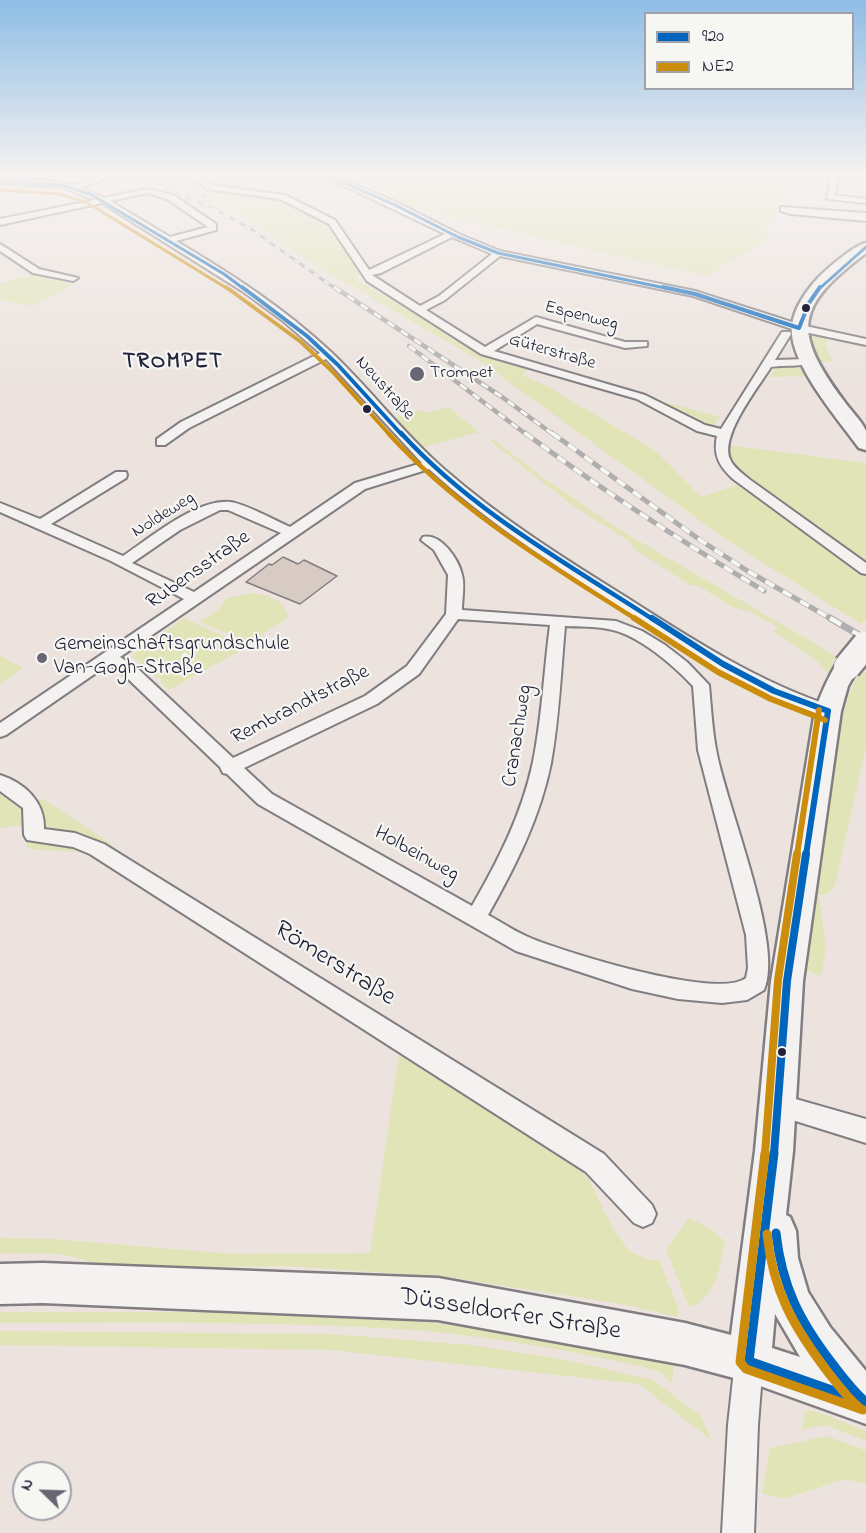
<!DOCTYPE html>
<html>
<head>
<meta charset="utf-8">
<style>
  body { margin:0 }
  #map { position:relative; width:866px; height:1533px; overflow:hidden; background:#ece3de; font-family:"Indie Flower",sans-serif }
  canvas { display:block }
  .legend { position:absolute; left:644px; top:12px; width:210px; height:78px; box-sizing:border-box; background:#f6f6f2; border:2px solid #a1a1a9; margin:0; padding:8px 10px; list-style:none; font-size:18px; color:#22223b }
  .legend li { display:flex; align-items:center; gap:12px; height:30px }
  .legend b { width:30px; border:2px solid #a1a1a9 }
  .north { position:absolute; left:12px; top:1461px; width:60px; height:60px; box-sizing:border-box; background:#f6f6f2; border:2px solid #a1a1a9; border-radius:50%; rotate:293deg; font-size:16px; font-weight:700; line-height:24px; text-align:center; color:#22223b }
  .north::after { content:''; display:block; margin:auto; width:21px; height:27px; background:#696674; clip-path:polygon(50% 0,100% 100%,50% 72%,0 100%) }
</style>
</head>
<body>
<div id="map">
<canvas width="866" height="1533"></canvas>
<ul class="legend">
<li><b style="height:8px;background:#0065bd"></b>920</li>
<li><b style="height:8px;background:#cc8c0c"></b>NE2</li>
</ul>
<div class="north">N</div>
</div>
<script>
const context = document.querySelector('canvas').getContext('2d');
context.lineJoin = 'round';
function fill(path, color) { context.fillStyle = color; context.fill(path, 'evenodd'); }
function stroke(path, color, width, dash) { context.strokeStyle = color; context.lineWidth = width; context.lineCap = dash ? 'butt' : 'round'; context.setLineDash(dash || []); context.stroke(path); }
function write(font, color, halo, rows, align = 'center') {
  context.font = font + ' "Indie Flower",sans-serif'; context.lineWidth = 4.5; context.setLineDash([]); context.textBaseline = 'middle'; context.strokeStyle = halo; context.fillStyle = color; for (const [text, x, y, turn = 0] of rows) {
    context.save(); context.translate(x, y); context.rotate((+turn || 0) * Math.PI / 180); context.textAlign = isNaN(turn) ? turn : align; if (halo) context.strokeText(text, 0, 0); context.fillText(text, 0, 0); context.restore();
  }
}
const green = new Path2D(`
  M 159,173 L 234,215 L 245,222 L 186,195 L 120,174 Z
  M 169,173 L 188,173 L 207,189 L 282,199 L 319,217 L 316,219 L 330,222 L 363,272 L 354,279 L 419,314 L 489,358 L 528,370 L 522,375 L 545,385 L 656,451 L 701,497 L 737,485 L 859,570 L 866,577 L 866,619 L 861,624 L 724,538 L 480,361 L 308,261 L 251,221 Z
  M 329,173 L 794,173 L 764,235 L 772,238 L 706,276 L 437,214 L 402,204 Z
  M 33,275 L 73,284 L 33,306 L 0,300 L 0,283 Z
  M 809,335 L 829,338 L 825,344 L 833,362 L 818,362 L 812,350 Z
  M 787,365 L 804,369 L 809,376 L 770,377 L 776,366 Z
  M 650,398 L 720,417 L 713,426 L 702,425 L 663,403 Z
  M 448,407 L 479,432 L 424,447 L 395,418 L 422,410 L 426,413 Z
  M 493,439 L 541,476 L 615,527 L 836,656 L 828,674 L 815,659 L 773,632 L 778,627 L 753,613 L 730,606 L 699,586 L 690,585 L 633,548 L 630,542 L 568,502 L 489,440 Z
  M 727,445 L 866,463 L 866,564 L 738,472 L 728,460 Z
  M 252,593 C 268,595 285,599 288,617 C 279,626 266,628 259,638 L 245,641 L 200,622 L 220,608 L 227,598 Z
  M 184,618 L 247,647 L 169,690 L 160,682 L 163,681 L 159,677 L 156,678 L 133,657 L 134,653 Z
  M 0,656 L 23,668 L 0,684 Z
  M 862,670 L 866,673 L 866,747 L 835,885 L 828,894 L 819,895 L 826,949 L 821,976 L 808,971 L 805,941 L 839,732 C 844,711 848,688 862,670 Z
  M 0,794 L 25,812 L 24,825 L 0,828 Z
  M 41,799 L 44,800 L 118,848 L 70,832 L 46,828 L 44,824 L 44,811 L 38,801 Z
  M 26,841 L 71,847 L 77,852 L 28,849 Z
  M 399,1055 L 577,1168 L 588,1178 L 611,1225 L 628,1250 L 649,1260 L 659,1260 L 679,1310 L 677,1317 L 621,1304 L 448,1277 L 285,1266 L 130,1268 L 99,1264 L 62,1254 L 0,1253 L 0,1238 L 54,1239 L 233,1254 L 370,1253 Z
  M 689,1218 L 707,1227 L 725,1241 C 720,1266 717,1298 689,1307 L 666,1249 Z
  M 0,1312 C 172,1312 347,1309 519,1333 C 571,1340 623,1353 674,1366 L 672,1383 L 660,1372 L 647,1368 C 560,1348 471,1333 382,1328 C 255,1321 127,1323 0,1323 Z
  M 0,1331 L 330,1334 L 472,1345 L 567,1360 L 653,1380 L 701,1416 L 711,1440 L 639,1384 L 330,1350 L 0,1345 Z
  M 805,1411 L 815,1411 L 866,1431 L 866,1441 L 826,1425 L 802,1429 Z
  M 827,1436 L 866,1451 L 866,1484 L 845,1479 L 784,1499 L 762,1493 L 770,1448 Z`);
const building = new Path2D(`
  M 283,557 L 298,564 L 304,560 L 337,576 L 300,604 L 246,582 L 269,564 L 272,565 Z`);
const street = new Path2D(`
  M 110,173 L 122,173 L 81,188 L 104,198 L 147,189 L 173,195 L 216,224 L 216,230 L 176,241 C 230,273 284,308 331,352 C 370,389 403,433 444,469 C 500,518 563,558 626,597 C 693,640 758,682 834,707 L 837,711 L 834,715 C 824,718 813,712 804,709 C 737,687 679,645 621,608 C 555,565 487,522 429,469 L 365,489 L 120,657 L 136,667 L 233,758 L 365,696 L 407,666 L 446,614 L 448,575 L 434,550 L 421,540 L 423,537 C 441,533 459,560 462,575 C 465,585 462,599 462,610 L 616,621 L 642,631 L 665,645 L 687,662 L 709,685 C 711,706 712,728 716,749 C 725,803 785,945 764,990 L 747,1000 L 722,1003 L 678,999 L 632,989 L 516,951 L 258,804 L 227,774 L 223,773 L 220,767 L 124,675 L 109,664 L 6,735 L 0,737 L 0,723 L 184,599 L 111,561 L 0,512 L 0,503 L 40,519 L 116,472 L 126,472 L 127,475 L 126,478 L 51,524 L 123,556 C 150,538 196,499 230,502 C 246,504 274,520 290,527 L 355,483 L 422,463 L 326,359 L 189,428 L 165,445 L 157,445 L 157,439 L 181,422 L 320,353 L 283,321 L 242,291 L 102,203 L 0,225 L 0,219 L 95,200 L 61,187 L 0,183 L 0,179 L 51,181 L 73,185 ZM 147,193 L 167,199 L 208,227 L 170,237 L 110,201 ZM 220,510 L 228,510 L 281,533 L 194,592 L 132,563 L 180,530 ZM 458,619 L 550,625 C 544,670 542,718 533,762 C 522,814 498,861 472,906 L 272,794 L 244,768 L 377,704 L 419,674 ZM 565,626 C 579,627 594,626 608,629 C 638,634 673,665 693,686 L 698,750 L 746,935 L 748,968 L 746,978 C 717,1000 568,953 533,939 C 517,933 503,923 488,915 C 515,867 540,818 551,763 C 559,718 561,671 565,626 Z
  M 187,173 L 196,173 L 212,185 L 285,195 L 335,220 L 369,270 L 445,234 L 317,173 L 328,173 L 398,203 L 461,235 L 500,251 L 695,291 L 801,325 L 866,339 L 866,345 L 795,330 L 693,296 L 500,256 L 445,300 L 426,310 L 485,347 L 536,317 L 625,342 L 647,342 L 647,346 L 625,348 L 537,324 L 494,351 L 645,395 L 705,425 L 721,429 L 782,332 L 790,332 L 791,334 L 775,360 L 807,359 L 812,362 C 805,367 782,365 771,367 C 758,388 720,435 730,459 C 733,467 742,473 749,479 L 866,563 L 866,574 L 861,573 L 733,479 C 719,466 713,455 717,436 L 697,431 L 637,399 L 481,354 L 367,281 L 329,224 L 280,199 L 207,189 ZM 452,237 L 492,254 L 439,296 L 420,306 L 372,275 L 381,273 Z
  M 831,173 L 839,173 L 834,195 L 866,199 L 866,203 L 827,199 Z
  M 781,207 L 866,213 L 866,221 L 791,214 L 781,211 Z
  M 0,244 L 39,269 L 78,278 L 73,281 L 33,273 L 0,251 Z
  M 0,775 C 25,783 45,802 44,829 L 75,833 L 104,844 L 604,1154 L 652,1205 L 656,1214 L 652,1223 L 643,1227 L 634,1223 L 586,1172 L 90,854 L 73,847 L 27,840 L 24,835 L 23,808 L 0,791 Z
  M 778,1094 L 866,1119 L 866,1143 L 770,1113 L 766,1105 L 770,1097 Z
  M 749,1347 L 759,1351 L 763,1361 L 758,1425 L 754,1533 L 722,1533 L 728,1425 L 735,1361 L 739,1351 Z`);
const secondary = new Path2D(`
  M 866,243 L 866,253 C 796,306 791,330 844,401 C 850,410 862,421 866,431 C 866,436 866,444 866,450 L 859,448 C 838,419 788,362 792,326 C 794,308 806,291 818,278 C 828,268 853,246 866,243 Z
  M 847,659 L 856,661 L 859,667 L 848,686 L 841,711 L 803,981 L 793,1151 L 786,1215 L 790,1217 L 796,1231 L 798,1258 L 808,1292 L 830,1327 L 866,1371 L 866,1424 L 749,1382 L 685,1365 L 438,1320 L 43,1303 L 0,1304 L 0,1264 L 43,1263 L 438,1278 L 685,1323 L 731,1335 L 755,1151 L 771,981 L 815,711 C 821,693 828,678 838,661 ZM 775,1314 L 800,1357 L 772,1348 Z`);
const railFar3 = new Path2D(`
  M 165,173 L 211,200
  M 158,186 L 211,207 L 251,229 L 336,289`);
const railFar2 = new Path2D(`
  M 334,287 L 502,397 L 554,435
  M 409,346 L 527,435`);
const railFar1 = new Path2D(`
  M 525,433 C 603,491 681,541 764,591
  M 552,433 L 700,540 L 746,570 L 833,620`);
const rail = new Path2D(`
  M 830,618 L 866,639`);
const secondaryBridge = new Path2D(`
  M 847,667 L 866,644`);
const bus1Far5 = new Path2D(`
  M 322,173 L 395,205 L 458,237 L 498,253 L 670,289
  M 0,181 L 61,185 L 90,194 L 224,274 L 244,289
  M 819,289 L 866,247`);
const bus1Far4 = new Path2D(`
  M 242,287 L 307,336 L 338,365 L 402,435
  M 663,287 L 695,294 L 799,328
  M 799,328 L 809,303 L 820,287`);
const bus1Far3 = new Path2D(`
  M 401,433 C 472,511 566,563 654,620`);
const bus1Far2 = new Path2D(`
  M 652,618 L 723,664 L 774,691 L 828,711
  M 806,855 L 828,711`);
const bus1Far1 = new Path2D(`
  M 774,1154 L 787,981 L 806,854`);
const bus1 = new Path2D(`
  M 774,1153 L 749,1361 L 866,1402
  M 776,1233 C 782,1287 800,1321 832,1363 C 843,1377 853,1391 866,1402`);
const bus2Far5 = new Path2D(`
  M 0,190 L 59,194 L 86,202 L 228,289`);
const bus2Far4 = new Path2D(`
  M 226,287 L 301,342 L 332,371 L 390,435`);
const bus2Far3 = new Path2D(`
  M 388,433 C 459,511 549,564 637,620`);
const bus2Far2 = new Path2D(`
  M 634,618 L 718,672 L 771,699 L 825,720
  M 797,855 L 819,710`);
const bus2Far1 = new Path2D(`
  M 765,1154 L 778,980 L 797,854`);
const bus2 = new Path2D(`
  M 765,1153 L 740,1362 L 746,1369 L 863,1410
  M 767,1234 C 773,1291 793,1326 827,1371 C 838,1385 847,1398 861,1409`);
const markers = [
  [806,308,5,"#22223b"],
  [417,374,8,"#696674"],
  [367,409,5,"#22223b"],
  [42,658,6,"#696674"],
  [782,1052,5,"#22223b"]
];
const farStreetnames = [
  ["Espenweg",581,317,14],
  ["Güterstraße",552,353,16],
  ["Neustraße",384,389,48],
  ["Noldeweg",164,516,-32]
];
const farPoinames = [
  ["Trompet",430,374]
];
const streetNames = [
  ["Rubensstraße",199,571,-35],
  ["Rembrandtstraße",301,706,-27],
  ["Cranachweg",519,736,-81],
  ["Holbeinweg",416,855,29]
];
const poiNames = [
  ["Gemeinschaftsgrundschule",54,646],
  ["Van-Gogh-Straße",54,670]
];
const farDistrictnames = [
  ["TROMPET",173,363]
];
const nearStreetnames = [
  ["Römerstraße",334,965,32],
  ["Düsseldorfer Straße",510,1316,9]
];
fill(green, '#e0e4b7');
fill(building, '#d8cbc4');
stroke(building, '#817d80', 1.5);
stroke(street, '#817d80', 4);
stroke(secondary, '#817d80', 5);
fill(street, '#f4f2f0');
fill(secondary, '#f4f2f0');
stroke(railFar3, '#afadae', 3);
stroke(railFar2, '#afadae', 4.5);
stroke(railFar1, '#afadae', 5);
stroke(rail, '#afadae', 7);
stroke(railFar3, '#f6f6f2', 2, [6]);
stroke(railFar2, '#f6f6f2', 3, [8]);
stroke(railFar1, '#f6f6f2', 4, [10]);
stroke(rail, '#f6f6f2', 4.5, [13]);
stroke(secondaryBridge, '#817d80', 31, []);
stroke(secondaryBridge, '#f4f2f0', 26);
stroke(bus1Far5, '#0065bd', 3);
stroke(bus1Far4, '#0065bd', 4);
stroke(bus1Far3, '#0065bd', 4.5);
stroke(bus1Far2, '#0065bd', 6);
stroke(bus1Far1, '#0065bd', 8);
stroke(bus1, '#0065bd', 9);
stroke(bus2Far5, '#cc8c0c', 3);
stroke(bus2Far4, '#cc8c0c', 4);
stroke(bus2Far3, '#cc8c0c', 4.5);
stroke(bus2Far2, '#cc8c0c', 6);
stroke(bus2Far1, '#cc8c0c', 8);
stroke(bus2, '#cc8c0c', 9);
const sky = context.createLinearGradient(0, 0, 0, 388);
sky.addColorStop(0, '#8ebde6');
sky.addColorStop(0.45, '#f6f2f0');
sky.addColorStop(1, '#f6f2f000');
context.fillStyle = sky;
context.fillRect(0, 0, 866, 388);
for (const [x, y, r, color] of markers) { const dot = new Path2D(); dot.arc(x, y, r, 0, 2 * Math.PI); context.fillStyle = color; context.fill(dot); stroke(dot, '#f6f6f2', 2); }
write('18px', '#22223b', '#f6f6f2', farStreetnames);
write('18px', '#22223b', '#f6f6f2', farPoinames, 'left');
write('21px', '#22223b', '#f6f6f2', streetNames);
write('21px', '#22223b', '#f6f6f2', poiNames, 'left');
context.letterSpacing = '1.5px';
write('bold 22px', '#22223b', '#f6f6f2', farDistrictnames);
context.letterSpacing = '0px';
write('26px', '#22223b', '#f6f6f2', nearStreetnames);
</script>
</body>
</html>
